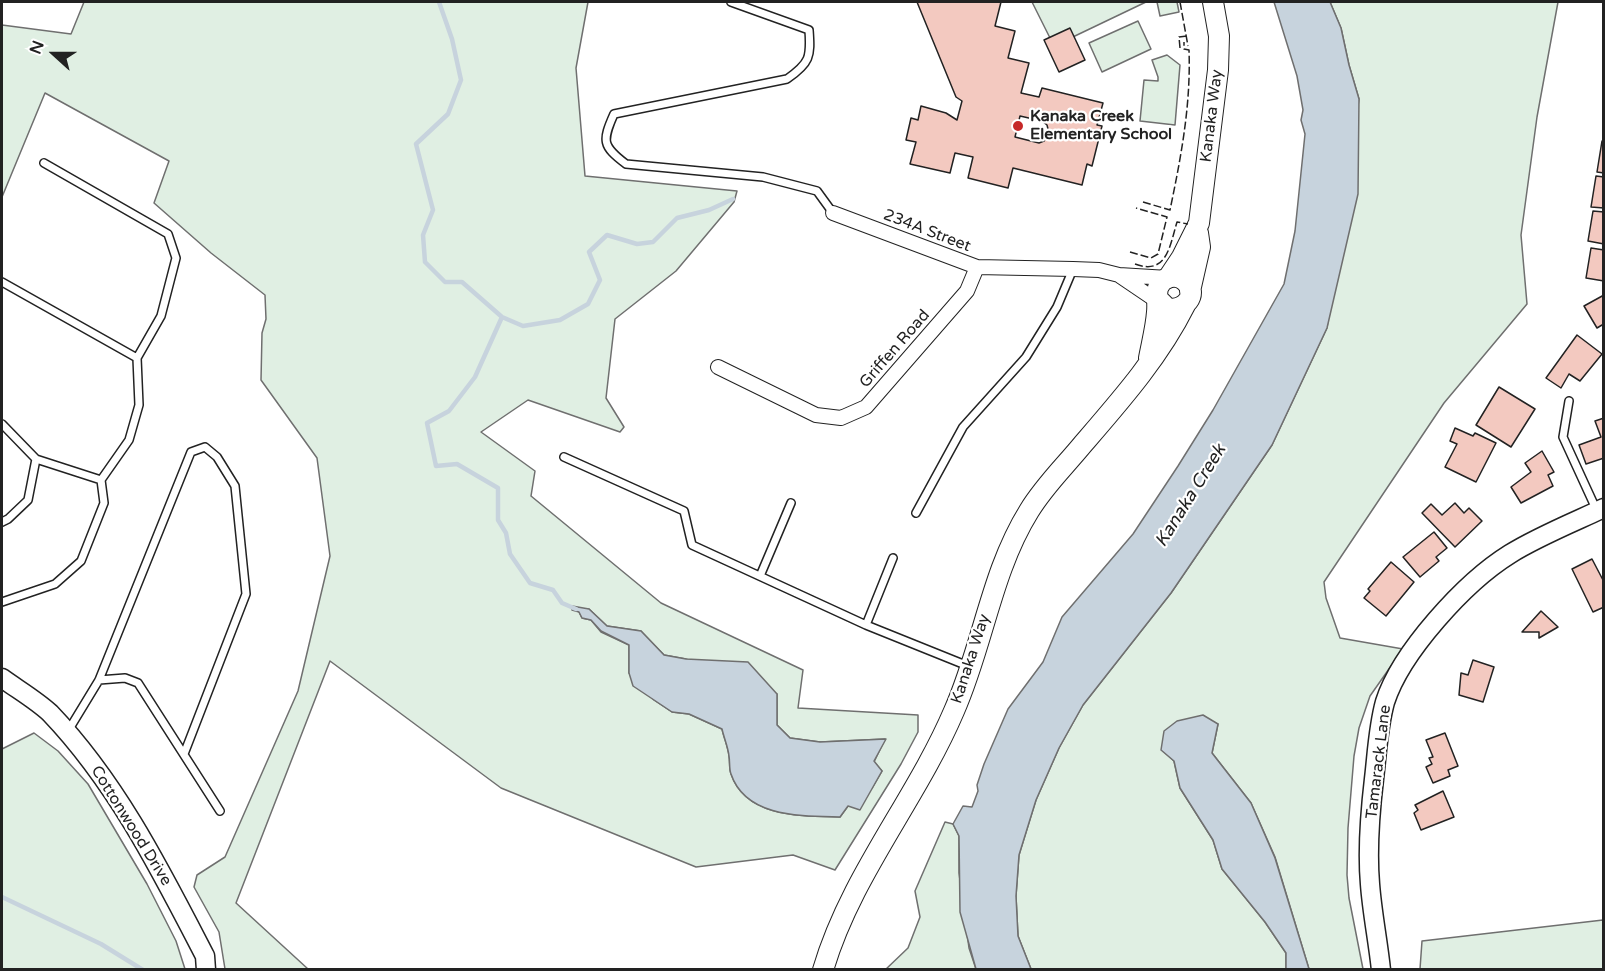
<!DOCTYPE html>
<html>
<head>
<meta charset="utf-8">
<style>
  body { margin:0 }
  #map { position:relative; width:1605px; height:971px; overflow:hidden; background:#fff; font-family:"Varela Round",sans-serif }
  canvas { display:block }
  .frame { position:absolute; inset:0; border:3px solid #222; pointer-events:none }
  .north { position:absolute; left:24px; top:24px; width:60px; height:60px; -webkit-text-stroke:4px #fff; paint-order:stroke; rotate:291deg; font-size:16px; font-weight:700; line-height:24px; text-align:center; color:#222 }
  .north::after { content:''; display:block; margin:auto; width:21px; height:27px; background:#222; clip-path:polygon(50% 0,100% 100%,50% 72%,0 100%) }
</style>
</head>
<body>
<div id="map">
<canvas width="1605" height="971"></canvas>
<div class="frame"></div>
<div class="north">N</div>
</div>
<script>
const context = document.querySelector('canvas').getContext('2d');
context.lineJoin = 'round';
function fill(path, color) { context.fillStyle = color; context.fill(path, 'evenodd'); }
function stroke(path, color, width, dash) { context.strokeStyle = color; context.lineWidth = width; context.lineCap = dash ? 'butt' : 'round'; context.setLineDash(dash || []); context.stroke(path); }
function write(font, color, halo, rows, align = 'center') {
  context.font = font + ' "Varela Round",sans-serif'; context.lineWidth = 4.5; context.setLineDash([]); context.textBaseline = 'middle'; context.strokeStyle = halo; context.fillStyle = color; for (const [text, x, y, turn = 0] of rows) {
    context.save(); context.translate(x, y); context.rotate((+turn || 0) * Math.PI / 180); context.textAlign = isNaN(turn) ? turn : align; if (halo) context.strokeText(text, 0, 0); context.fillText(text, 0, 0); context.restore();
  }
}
const green = new Path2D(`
  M 84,2 L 588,2 L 576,68 L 585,176 L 737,191 L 734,202 L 676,271 L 615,319 L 606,398 L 624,427 L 620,432 L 528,400 L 481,432 L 535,471 L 531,496 L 661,603 L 803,670 L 798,708 L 918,715 L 918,732 L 901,764 L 835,870 L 793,855 L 696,867 L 501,788 L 330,661 L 236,903 L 308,969 L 225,969 L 219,932 L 194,887 L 197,875 L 225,857 L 298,691 L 330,556 L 317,458 L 261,380 L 262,333 L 266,319 L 265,295 L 211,253 L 154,203 L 169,161 L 45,93 L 2,197 L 2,25 L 71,34 ZM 589,609 L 607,626 L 641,631 L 664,655 L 686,659 L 777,694 L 777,725 L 790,738 L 820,742 L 885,739 L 874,762 L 882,771 L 872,788 L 848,806 L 840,817 C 802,816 746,818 731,774 C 729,769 730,762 729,756 C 728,747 724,738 722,729 L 689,714 L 672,712 L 654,700 L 629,673 L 629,645 L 601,632 L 591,620 L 582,618 L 579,612 Z
  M 1032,2 L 1146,2 L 1054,46 Z
  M 1157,2 L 1177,2 L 1179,12 L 1160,16 Z
  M 1330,2 L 1558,2 L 1537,117 L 1521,235 L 1527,304 L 1444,403 L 1324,582 L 1326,598 L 1340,638 L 1403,649 L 1370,696 L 1359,728 L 1354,756 L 1348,828 L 1347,875 L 1349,898 L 1363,969 L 1309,969 L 1275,857 L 1251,803 L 1212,753 L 1218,724 L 1162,750 L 1174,761 L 1180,788 L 1213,840 L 1222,869 L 1265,922 L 1286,953 L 1286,969 L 1031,969 L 1018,936 L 1016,896 L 1019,855 L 1036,800 L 1059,748 L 1083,705 L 1171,593 L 1272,445 L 1327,328 L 1359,99 L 1349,65 L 1341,28 Z
  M 1138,21 L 1151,49 L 1102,72 L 1089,43 Z
  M 1167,55 L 1180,65 L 1175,125 L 1140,121 L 1144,80 L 1158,81 L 1158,77 L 1152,60 Z
  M 34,733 L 58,751 L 88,784 L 147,884 L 176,941 L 185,969 L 2,969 L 2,749 Z
  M 945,822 L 953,824 L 959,836 L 959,873 L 969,948 L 976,969 L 885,970 L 908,948 L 920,917 L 915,891 Z
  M 1603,920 L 1603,969 L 1420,969 L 1422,941 Z`);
const water = new Path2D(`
  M 1274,2 L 1330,2 L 1341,28 L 1349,65 L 1359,99 L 1358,194 L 1327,328 L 1272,445 L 1171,593 L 1083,705 L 1059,748 L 1036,800 L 1019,855 L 1016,896 L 1018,936 L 1031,969 L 976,969 L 960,912 L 959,836 L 953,824 L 963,806 L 972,807 L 978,791 L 977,785 L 984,764 L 1008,709 L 1043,662 L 1062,617 L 1133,534 L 1178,466 L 1213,410 L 1284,284 L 1295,231 L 1305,134 L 1301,120 L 1303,110 L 1297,76 Z
  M 572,606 L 589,609 L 607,626 L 641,631 L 664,655 L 686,659 L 748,662 L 777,694 L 777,725 L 790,738 L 820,742 L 886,739 L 874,761 L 882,771 L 860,810 L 848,806 L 840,817 C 802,816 746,818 731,774 C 729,769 730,762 729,756 C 728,747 724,738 722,729 L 689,714 L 672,712 L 633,686 L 629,673 L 629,645 L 601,631 L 591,620 L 582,618 L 579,612 L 572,610 Z
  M 1203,715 L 1218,724 L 1212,753 L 1251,803 L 1275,858 L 1309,969 L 1286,969 L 1286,953 L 1265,922 L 1222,869 L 1213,840 L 1180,788 L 1174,761 L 1161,750 L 1164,731 L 1177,721 Z`);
const stream = new Path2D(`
  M 439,2 L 452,39 L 461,80 L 448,114 L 416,144 L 433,210 L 423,235 L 425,262 L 445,282 L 462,282 L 502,317 L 475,377 L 449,411 L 427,423 L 436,466 L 457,464 L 498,488 L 498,520 L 506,533 L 510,554 L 530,583 L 553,590 L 562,603 L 576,609
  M 502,317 L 523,326 L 560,320 L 588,304 L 600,280 L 589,252 L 607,235 L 637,244 L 653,242 L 677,218 L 709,210 L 733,199
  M 2,897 L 101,944 L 143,970`);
const building = new Path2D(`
  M 917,2 L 1001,2 L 995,26 L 1015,31 L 1008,58 L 1029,63 L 1021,93 L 1039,97 L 1042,88 L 1103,103 L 1097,125 L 1102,126 L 1092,166 L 1087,164 L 1082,185 L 1013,168 L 1008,188 L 968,178 L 973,157 L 955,153 L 950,173 L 910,164 L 916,142 L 906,140 L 911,118 L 918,120 L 921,106 L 946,113 L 957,120 L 962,101 L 956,97 ZM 1020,116 L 1042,121 L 1047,125 L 1049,133 L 1044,141 L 1039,143 L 1015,137 Z
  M 1070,28 L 1085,60 L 1059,72 L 1044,40 Z
  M 1602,141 L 1604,141 L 1604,173 L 1597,172 Z
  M 1596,176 L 1604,177 L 1604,208 L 1591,207 Z
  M 1593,211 L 1604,212 L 1604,244 L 1588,241 Z
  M 1591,248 L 1604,250 L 1604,281 L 1586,278 Z
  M 1604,295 L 1604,327 L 1602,325 L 1597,328 L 1584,306 Z
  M 1577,335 L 1602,354 L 1580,381 L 1569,374 L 1561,388 L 1546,378 Z
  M 1499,387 L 1535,409 L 1511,447 L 1476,425 Z
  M 1604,418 L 1604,458 L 1586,464 L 1579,445 L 1601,437 L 1595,421 Z
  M 1455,428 L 1473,436 L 1475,433 L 1496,443 L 1476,482 L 1445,467 L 1457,444 L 1450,441 Z
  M 1542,451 L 1554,472 L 1548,475 L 1553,486 L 1521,503 L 1511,487 L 1531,472 L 1525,463 Z
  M 1455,503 L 1464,513 L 1469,508 L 1482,521 L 1455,547 L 1422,513 L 1431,504 L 1442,515 Z
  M 1434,532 L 1447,548 L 1436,557 L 1439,561 L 1420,577 L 1403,557 Z
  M 1592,559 L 1604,582 L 1604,607 L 1593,612 L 1572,569 Z
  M 1391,562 L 1414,582 L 1386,616 L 1364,598 L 1370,591 L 1368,589 Z
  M 1541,611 L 1558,627 L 1539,638 L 1539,632 L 1522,632 Z
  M 1473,660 L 1494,667 L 1483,702 L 1459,695 L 1461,673 L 1468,675 Z
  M 1445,733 L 1458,766 L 1448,770 L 1450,776 L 1433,783 L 1426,767 L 1432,764 L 1429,758 L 1433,757 L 1426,740 Z
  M 1443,791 L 1454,817 L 1421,830 L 1414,813 L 1418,810 L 1415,805 Z`);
const service = new Path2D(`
  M 731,2 L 809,30 C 811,57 810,63 787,79 L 614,114 C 602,141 602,146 626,164 L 763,177 L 817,191 L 833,213
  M 2,282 L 137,358
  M 1569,401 L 1563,437 L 1597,511
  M 2,424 L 36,459 L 101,480
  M 564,457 L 684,511 L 692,545 L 866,625 L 968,666
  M 916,513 L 963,427 L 1026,357 L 1057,307 L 1073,269
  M 2,522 L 8,519 L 28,500 L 36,459
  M 760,576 L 791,503
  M 2,602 L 55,584 L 81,561 L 104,503 L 101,480 L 129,440 L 139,405 L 137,358 L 161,316 L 176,258 L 168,234 L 44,163
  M 866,625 L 893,558
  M 99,680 L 125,678 L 138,683 L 220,811
  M 68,731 L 99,680 L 191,452 L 205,447 L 217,457 L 235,486 L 246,594 L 184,754`);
const minor = new Path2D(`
  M 833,213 L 977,267 L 1073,269 L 1099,270 L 1119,275 L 1168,278
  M 1120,276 L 1151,297 L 1158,299
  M 718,367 L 816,415 L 841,418 L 866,407 L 967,291 L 977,267`);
const tertiary = new Path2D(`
  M 2,678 C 17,689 36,700 50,713 C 117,783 161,871 205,956 L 206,970
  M 1381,970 C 1378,941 1372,912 1370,884 C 1367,849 1370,813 1374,779 C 1377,754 1378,727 1385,702 C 1401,652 1465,582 1510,554 C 1537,537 1574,522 1604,508`);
const secondary = new Path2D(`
  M 1168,278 L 1182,257 L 1199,223 L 1218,70 L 1219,36 L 1213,2
  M 1190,291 L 1200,247 L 1198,233
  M 1149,358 C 1152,342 1156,327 1157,312 C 1158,304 1156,295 1158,288 C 1162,277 1176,273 1185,281 C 1200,294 1184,312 1167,308 L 1158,299
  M 823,970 C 851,875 916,800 954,711 C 983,646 991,572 1029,511 C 1044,486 1065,466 1083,444 C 1121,400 1159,357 1185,305`);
const fence = new Path2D(`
  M 1180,2 L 1188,46
  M 1180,48 L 1179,37 L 1187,36
  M 1143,202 L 1170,210 C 1181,157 1191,105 1189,50 L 1184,49 L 1184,42
  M 1130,252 L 1151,258 L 1158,254 L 1167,217 L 1136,208
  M 1135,264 C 1167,276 1170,245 1177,222 L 1188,224`);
const markers = [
  [1018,126,6,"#c62828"]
];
const streetNames = [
  ["Kanaka Way",1212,116,-83],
  ["234A Street",927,231,21],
  ["Griffen Road",895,349,-49],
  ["Kanaka Way",971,659,-72],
  ["Tamarack Lane",1379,762,-83],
  ["Cottonwood Drive",131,826,58]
];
const poiNames = [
  ["Kanaka Creek",1030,117],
  ["Elementary School",1030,135]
];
const waterNames = [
  ["Kanaka Creek",1191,496,-58]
];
fill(green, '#e0efe3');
stroke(green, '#6f6f6f', 1.5);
fill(water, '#c7d3dd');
stroke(water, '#6f6f6f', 1.5);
stroke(stream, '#c7d3dd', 4.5);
fill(building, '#f3c9c0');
stroke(building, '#222', 1.5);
stroke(service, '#222', 10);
stroke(minor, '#222', 16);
stroke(tertiary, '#222', 21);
stroke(secondary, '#222', 22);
stroke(service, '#fff', 7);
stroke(minor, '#fff', 14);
stroke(tertiary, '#fff', 18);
stroke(secondary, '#fff', 20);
stroke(fence, '#222', 1.5, [8, 3]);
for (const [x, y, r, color] of markers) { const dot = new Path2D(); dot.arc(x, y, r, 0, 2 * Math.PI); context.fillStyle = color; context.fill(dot); stroke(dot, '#fff', 2); }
write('16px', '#222', '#fff', streetNames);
write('bold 16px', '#222', '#fff', poiNames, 'left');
write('italic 18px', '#222', '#fff', waterNames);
</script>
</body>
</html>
